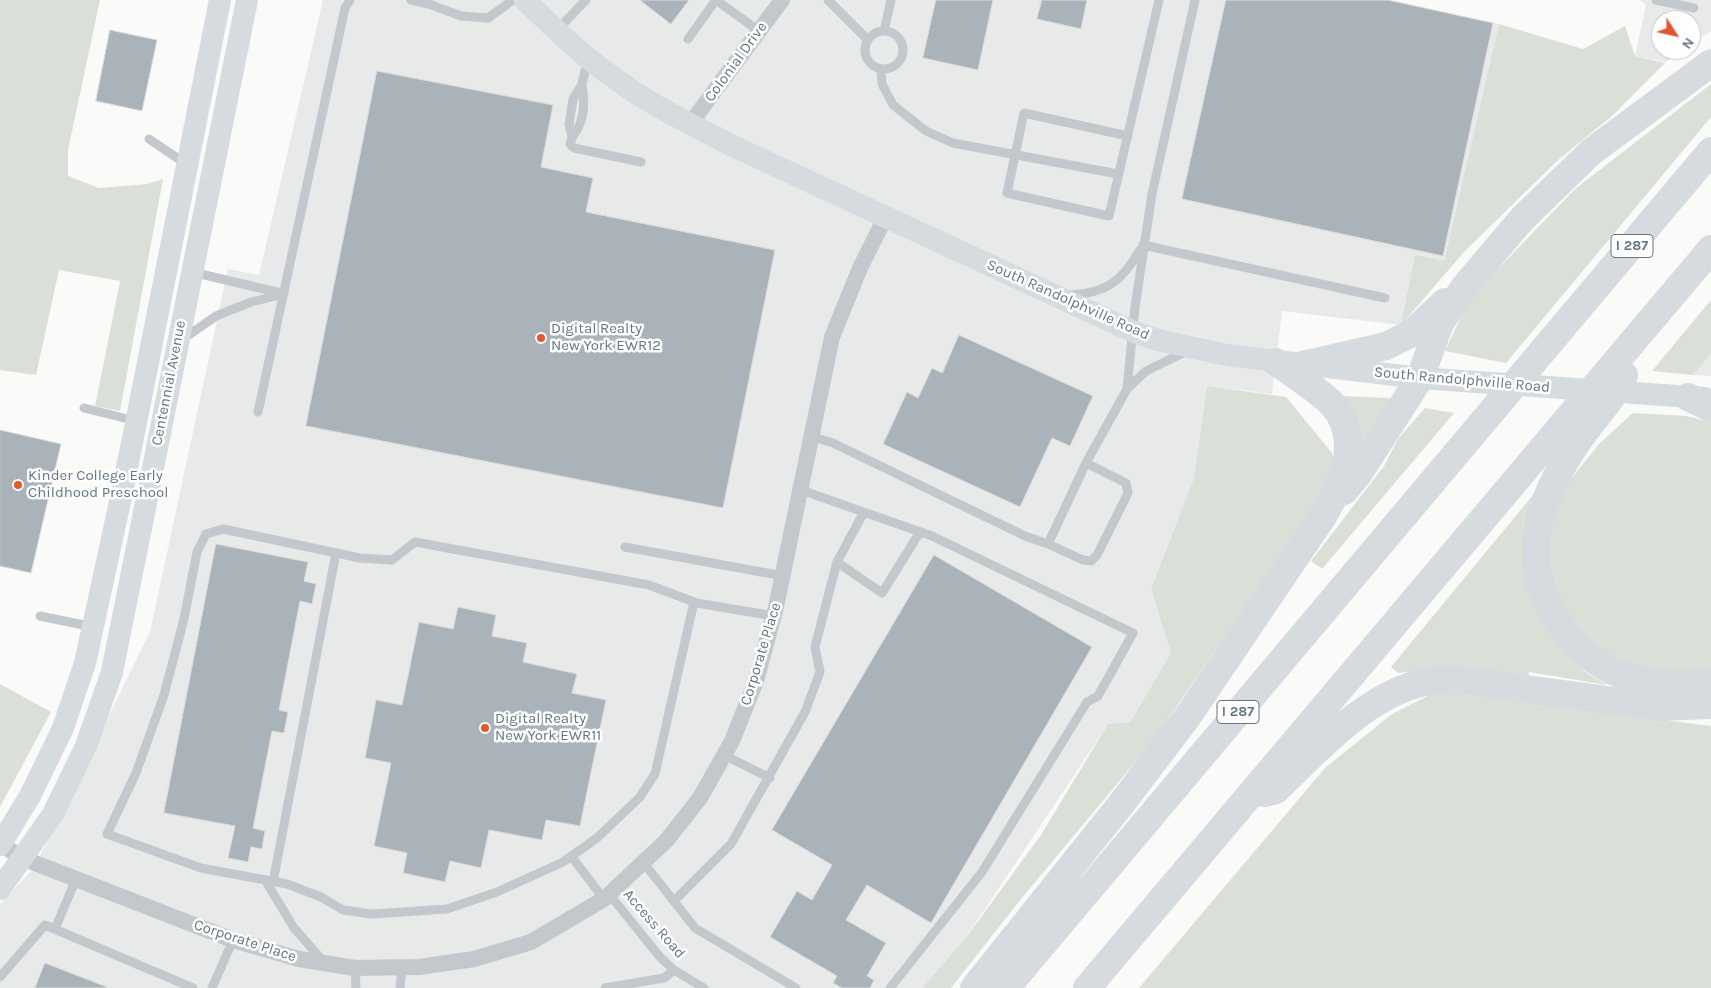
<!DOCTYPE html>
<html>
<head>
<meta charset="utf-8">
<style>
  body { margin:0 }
  #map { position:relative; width:1711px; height:988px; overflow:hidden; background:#fafaf8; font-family:Karla,sans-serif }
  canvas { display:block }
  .north { position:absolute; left:1651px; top:10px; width:50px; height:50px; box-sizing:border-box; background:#fff; border:1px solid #c1c8cd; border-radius:50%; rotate:125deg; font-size:14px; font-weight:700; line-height:20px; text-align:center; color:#657683 }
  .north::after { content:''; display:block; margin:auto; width:18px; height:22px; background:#e4572e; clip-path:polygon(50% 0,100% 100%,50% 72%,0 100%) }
</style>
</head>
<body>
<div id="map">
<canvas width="1711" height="988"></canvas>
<div class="north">N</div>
</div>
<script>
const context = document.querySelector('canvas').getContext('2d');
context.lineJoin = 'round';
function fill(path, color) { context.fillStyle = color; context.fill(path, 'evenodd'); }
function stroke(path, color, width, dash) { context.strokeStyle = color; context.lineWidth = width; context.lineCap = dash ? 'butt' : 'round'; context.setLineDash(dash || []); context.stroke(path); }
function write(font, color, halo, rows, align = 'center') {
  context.font = font + ' Karla,sans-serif'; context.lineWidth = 5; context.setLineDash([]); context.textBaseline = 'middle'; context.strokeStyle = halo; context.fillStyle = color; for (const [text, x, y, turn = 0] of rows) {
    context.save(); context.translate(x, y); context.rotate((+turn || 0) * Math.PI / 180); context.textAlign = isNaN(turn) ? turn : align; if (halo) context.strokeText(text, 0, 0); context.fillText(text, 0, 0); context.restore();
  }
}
const built = new Path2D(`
  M 323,0 L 1388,0 L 1499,24 L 1444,261 L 1401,325 L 1282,311 L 1272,394 L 1207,386 L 1194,478 L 1151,589 L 1171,653 L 1130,722 L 1108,724 L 965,939 L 922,988 L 0,988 L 0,904 L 34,868 L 150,632 L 228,269 L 259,275 Z
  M 1640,0 L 1711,0 L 1711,31 L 1691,44 L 1691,20 L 1661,20 L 1661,50 L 1683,50 L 1666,62 L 1635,56 L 1646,5 Z
  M 1711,353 L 1711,376 L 1693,375 Z`);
const green = new Path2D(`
  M 0,0 L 100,0 L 68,150 L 68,176 L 99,188 L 147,184 L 163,179 L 120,411 L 95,406 L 120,281 L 59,270 L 36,375 L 0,370 Z
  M 1499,24 L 1583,49 L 1625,26 L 1635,56 L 1665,63 L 1613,115 L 1557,161 L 1464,252 L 1401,325 L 1415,255 L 1444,261 Z
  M 1711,84 L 1711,117 L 1506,363 L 1445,351 L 1469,299 L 1575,189 Z
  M 1711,300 L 1711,353 L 1693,375 L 1652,371 Z
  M 1207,386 L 1286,397 L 1332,453 L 1336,468 L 1332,482 L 1152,742 L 1021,899 L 951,988 L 922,988 L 965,939 L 1041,835 L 1108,724 L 1130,722 L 1171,653 L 1151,589 L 1194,478 Z
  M 1344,396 L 1389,398 L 1392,401 L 1357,463 L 1343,398 Z
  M 1425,408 L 1454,413 L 1322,569 L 1311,561 L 1384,466 L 1398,439 Z
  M 1633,413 L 1686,416 L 1711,422 L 1711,670 L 1657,676 L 1595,648 L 1553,592 L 1546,558 L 1558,495 L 1599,444 Z
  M 1542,484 L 1533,507 L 1574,653 L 1570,658 L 1588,674 L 1607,685 L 1529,672 L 1528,677 L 1451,668 L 1398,673 L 1391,667 Z
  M 0,684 L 51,712 L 0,807 Z
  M 1438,691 L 1711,726 L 1711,988 L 1139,988 L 1325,768 L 1392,714 Z`);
const building = new Path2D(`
  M 640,0 L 689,0 L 671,24 Z
  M 936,0 L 993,0 L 978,70 L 923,58 Z
  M 1042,0 L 1087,0 L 1081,29 L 1037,19 Z
  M 1226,0 L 1388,0 L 1493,23 L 1443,256 L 1182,199 Z
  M 110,30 L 157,40 L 142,111 L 96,101 Z
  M 377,71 L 553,105 L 541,167 L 593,178 L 586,212 L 775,250 L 723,508 L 306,426 Z
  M 959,335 L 1093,396 L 1070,446 L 1052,438 L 1020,507 L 883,444 L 907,392 L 918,398 L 932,368 L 942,373 Z
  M 0,430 L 61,444 L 31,573 L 0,566 Z
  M 216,544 L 308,562 L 304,581 L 316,584 L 312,604 L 300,601 L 279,710 L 288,712 L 284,733 L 272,731 L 253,828 L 265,831 L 262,849 L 251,847 L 248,862 L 228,858 L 235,826 L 164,813 Z
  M 934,555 L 1092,647 L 931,923 L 867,885 L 846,920 L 886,943 L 867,976 L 874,980 L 870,988 L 842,988 L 833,983 L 837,976 L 770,937 L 797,891 L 812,900 L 832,865 L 772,830 Z
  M 458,607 L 496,615 L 492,636 L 527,643 L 523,662 L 577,674 L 572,693 L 606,700 L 580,826 L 546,820 L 542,840 L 489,830 L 481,868 L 450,861 L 445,882 L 403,873 L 407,853 L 374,846 L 391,763 L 365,758 L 376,700 L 402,705 L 419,622 L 453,629 Z
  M 45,963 L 107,987 L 107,988 L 35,988 Z`);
const service = new Path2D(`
  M 411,0 L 429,4 L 461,16 L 488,18 L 513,0
  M 716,0 L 759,31
  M 828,0 L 868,40
  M 1656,0 L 1694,8
  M 557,30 L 586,0
  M865 50a19 19 0 1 1 38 0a19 19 0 1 1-38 0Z
  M 884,31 L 891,0
  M 688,39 L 716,0
  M 881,70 L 882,84 L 893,105 L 926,131 L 953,143 L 1118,174
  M 582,84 C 585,103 585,122 572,137 L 569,124 L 573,99 L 582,84 L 588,59
  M 1128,136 L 1024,113 L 1007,193 L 1109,216 L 1159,0
  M 572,137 L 570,144 L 574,148 L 641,162
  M 149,139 L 186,164
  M 1143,245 L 1385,298
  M 192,272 L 281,293
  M 1070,295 C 1107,293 1122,281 1140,250
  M 183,339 L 216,316 L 251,302 L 284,294
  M 1127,389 L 1135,307 L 1152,194 L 1195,0
  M 84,408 L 136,421
  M 258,412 C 287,277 315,142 345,8 L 350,0
  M 810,436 L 833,443 L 1025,536 L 1048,544 L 1086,463 L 1127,389 L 1146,371 L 1187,351
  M 801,490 L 932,536 L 1133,633 L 1098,696 L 1087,702 L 982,872 L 890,988
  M 1048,544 L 1083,560 L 1091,561 L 1097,555 L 1128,493 L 1126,483 L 1086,463
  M 625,547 L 783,576
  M 837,562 L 882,593 L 920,532
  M 694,602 L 655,774 L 640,797 L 597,838 L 563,862 L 497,892 L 447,909 L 372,914 L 343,910 L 321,897 L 287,884 L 201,868 L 107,834 L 136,773 L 164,695 L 184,619 L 197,552 L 206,534 L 223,529 L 360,558 L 392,560 L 415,542 L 649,585 L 697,603 L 774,616
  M 40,616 L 93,627
  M 724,755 L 770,778
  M 571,856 L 604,899
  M 643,862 L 695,928 L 796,988
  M 265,880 L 294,928 L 323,961
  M 273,882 L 336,553
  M 609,894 L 660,957 L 674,970 L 704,988
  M 674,901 L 731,844 L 805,712 L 820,672 L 815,647 L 837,562 L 864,512
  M 55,929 L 76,879
  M 355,968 L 356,988
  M 0,977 L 45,925 L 193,988
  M 212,988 L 233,940
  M 400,988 L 402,968
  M 605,988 L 664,978 L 674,970`);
const minor = new Path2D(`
  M 690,124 L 782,0
  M 1,844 L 22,858 L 233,940 L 299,959 L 355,968 L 419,967 L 474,959 L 531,942 L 604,899 L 666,841 L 700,798 L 732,741 L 756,681 L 776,607 L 832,337 L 860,268 L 886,216`);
const secondary = new Path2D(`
  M 525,0 C 554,28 583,57 617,80 C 654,107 696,127 737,148 L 1134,332 L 1157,340 L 1227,355 L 1420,378 L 1705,398
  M 0,845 L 30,796 L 63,728 L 85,663 L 123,488 L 220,0
  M 0,889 L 53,814 L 86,746 L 112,672 L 247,0`);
const motorway = new Path2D(`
  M 1303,365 L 1386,346 L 1412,333 L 1445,302
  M 1624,375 C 1619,391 1593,420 1583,434 C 1532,505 1511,576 1578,646 C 1613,682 1663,690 1711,681
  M 1688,397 L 1711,408
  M 1344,491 L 1359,473 L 1420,378 L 1440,323 L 1466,285 L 1522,219 L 1591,152 L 1711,63
  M 1265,793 L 1276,790 C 1318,749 1370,691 1430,681 C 1440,679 1451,680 1461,680 L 1659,707 L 1711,705
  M 974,988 L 1122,803 L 1188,716 L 1324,515 C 1343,482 1363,438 1332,404 C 1316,388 1294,375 1276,362
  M 1006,988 L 1711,151
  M 1087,988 L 1711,249`);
const markers = [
  [541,338,5,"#e4572e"],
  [18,485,5,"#e4572e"],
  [485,728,5,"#e4572e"]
];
const shields = [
  [1632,246,42],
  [1238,712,42]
];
const shieldNames = [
  ["I 287",1632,246],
  ["I 287",1238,712]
];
const streetNames = [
  ["Colonial Drive",736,62,-54],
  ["South Randolphville Road",1068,300,24],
  ["South Randolphville Road",1462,380,5],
  ["Centennial Avenue",169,383,-79],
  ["Corporate Place",761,654,-73],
  ["Access Road",654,924,49],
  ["Corporate Place",245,941,18]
];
const poiNames = [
  ["Digital Realty",551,329],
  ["New York EWR12",551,346],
  ["Kinder College Early",28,476],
  ["Childhood Preschool",28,493],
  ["Digital Realty",495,719],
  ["New York EWR11",495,736]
];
fill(built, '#e8e9e9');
fill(green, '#dadfd7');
fill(building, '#aab3b9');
stroke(building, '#dcdcda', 1);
stroke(service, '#c3c8cc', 9);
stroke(minor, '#c3c8cc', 16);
stroke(secondary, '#d6dbdf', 22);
stroke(motorway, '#d6dbdf', 28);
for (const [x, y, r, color] of markers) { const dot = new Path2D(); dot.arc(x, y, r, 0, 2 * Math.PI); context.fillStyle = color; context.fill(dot); stroke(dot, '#fff', 2); }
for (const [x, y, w] of shields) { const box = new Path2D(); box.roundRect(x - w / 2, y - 11.5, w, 23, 4); context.fillStyle = '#fff'; context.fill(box); stroke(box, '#657683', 1); }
write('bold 14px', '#657683', null, shieldNames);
write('15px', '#657683', '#fff', streetNames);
write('15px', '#657683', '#fff', poiNames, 'left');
</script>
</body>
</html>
